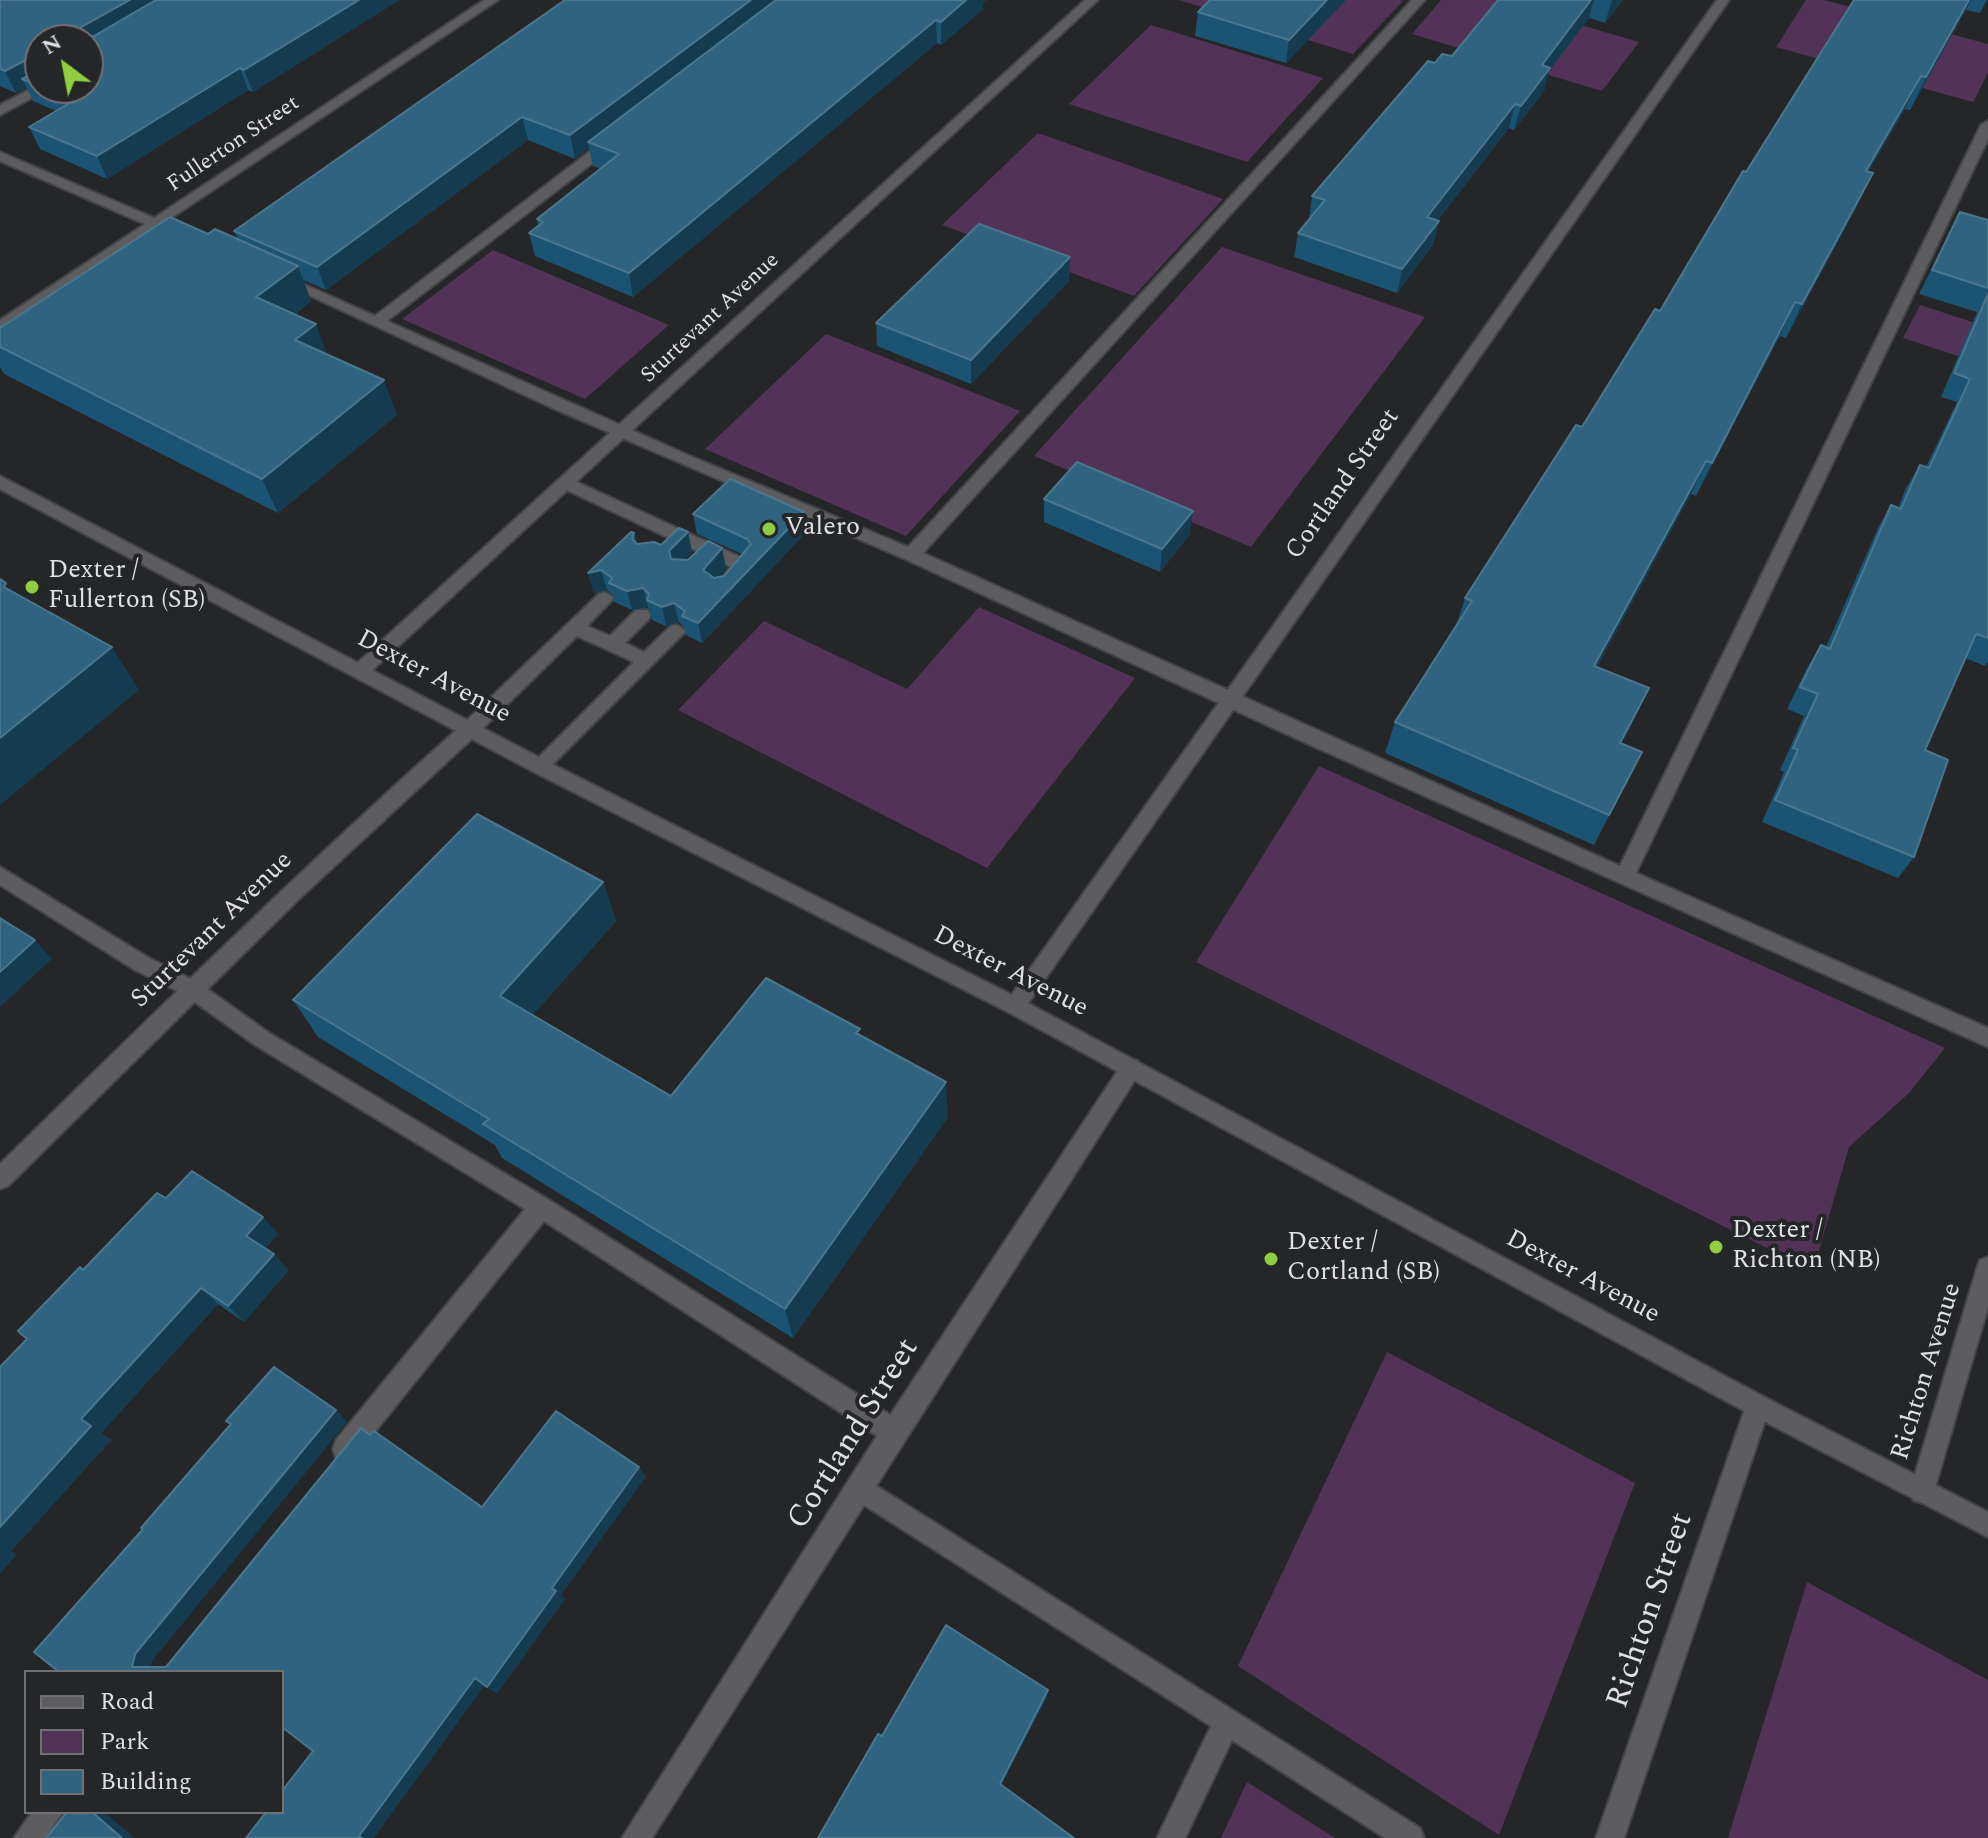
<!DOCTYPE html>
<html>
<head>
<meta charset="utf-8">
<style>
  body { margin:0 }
  #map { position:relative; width:1988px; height:1838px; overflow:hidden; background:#252628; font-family:Spectral,serif }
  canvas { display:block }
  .legend { position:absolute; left:24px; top:1670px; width:260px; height:144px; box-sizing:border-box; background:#252628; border:2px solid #707173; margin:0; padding:10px 14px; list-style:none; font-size:24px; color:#e0e1e3 }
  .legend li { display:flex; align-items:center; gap:16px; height:40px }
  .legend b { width:40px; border:2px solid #707173 }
  .north { position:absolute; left:24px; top:24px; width:80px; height:80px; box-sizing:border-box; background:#252628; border:2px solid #707173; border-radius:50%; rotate:328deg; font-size:22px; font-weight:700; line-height:32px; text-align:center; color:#e0e1e3 }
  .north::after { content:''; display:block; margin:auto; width:28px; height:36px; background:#91cd40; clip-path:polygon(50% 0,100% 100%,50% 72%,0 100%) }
</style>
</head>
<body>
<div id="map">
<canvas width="1988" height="1838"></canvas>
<ul class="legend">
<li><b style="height:10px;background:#5d5d5f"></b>Road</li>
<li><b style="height:22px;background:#523357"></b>Park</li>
<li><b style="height:22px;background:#2f637f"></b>Building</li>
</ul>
<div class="north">N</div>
</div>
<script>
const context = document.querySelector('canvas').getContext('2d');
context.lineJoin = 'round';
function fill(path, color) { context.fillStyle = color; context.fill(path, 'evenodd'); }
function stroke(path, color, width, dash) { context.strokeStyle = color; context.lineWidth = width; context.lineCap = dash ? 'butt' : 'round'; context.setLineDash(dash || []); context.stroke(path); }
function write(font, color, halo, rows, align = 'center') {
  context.font = font + ' Spectral,serif'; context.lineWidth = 8; context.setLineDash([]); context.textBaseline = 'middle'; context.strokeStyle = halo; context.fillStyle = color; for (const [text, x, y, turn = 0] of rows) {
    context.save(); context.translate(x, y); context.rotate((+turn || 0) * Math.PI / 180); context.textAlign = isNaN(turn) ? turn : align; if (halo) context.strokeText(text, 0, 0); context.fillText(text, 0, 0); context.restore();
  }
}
const green = new Path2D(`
  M 1179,0 L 1400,0 L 1403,1 L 1353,54 Z
  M 1441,0 L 1495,0 L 1639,42 L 1602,91 L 1412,34 Z
  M 1806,0 L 1824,0 L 1988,44 L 1988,73 L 1973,102 L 1776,47 Z
  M 1151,25 L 1323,78 L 1247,162 L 1069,104 Z
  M 1038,133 L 1223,199 L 1134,296 L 942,225 Z
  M 1222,247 L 1425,317 L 1251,547 L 1034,456 Z
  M 493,250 L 669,325 L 585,399 L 402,319 Z
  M 1920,305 L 1988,327 L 1988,366 L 1903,338 Z
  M 826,334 L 1020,411 L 906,536 L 705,449 Z
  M 979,607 L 1135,678 L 987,868 L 678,710 L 764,621 L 907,689 Z
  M 1319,766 L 1945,1048 L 1909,1093 L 1849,1147 L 1813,1271 L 1196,962 Z
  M 1387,1352 L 1635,1483 L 1499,1835 L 1238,1666 Z
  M 1807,1582 L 1988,1680 L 1988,1838 L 1728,1838 Z
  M 1247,1782 L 1335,1838 L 1221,1838 Z`);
const service = new Path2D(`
  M 1412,0 L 1425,0 L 923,553 L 1620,866 L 1981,125 L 1988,121 L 1988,139 L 1636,873 L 1988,1028 L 1988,1047 L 1306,743 L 905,559 L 559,411 L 278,281 L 280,278 L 290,278 L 375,316 L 606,139 L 616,139 L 616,145 L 387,321 L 690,456 L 908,547 Z
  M 40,84 L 40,88 L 47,88 L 45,91 L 0,115 L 0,105 Z
  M 0,152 L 180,229 L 182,232 L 180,235 L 170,235 L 0,161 Z
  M 566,477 L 749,561 L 752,565 L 737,582 L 725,582 L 722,578 L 731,567 L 560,487 L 558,483 Z
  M 605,592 L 614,598 L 587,626 L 610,636 L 636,610 L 648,610 L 651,615 L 648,620 L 625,643 L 644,652 L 671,626 L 677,625 L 686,631 L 546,771 L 539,773 L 530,766 L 634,662 L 577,636 L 477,734 L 463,734 L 461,729 L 463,724 L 599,594 Z
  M 0,867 L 149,958 L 199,983 L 269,1033 L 549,1200 L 903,1423 L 906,1432 L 903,1441 L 894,1444 L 885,1441 L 544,1221 L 354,1458 L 345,1461 L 336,1458 L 333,1449 L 336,1440 L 525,1209 L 255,1045 L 185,995 L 135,970 L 0,885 Z
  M 859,1475 L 1420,1828 L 1424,1838 L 1385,1838 L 1232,1740 L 1185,1838 L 1157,1838 L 1211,1726 L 850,1496 L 847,1487 L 850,1478 Z
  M 32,1812 L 63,1812 L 45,1838 L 14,1838 Z`);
const minor = new Path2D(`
  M 484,0 L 498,0 L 0,332 L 0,320 Z
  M 1085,0 L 1098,0 L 366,676 L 354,676 L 351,671 L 354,666 Z
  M 1717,0 L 1729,0 L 1022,1012 L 1015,1015 L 1008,1012 L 1005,1006 L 1008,1000 Z
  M 470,722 L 479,729 L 477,734 L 298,900 L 8,1186 L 0,1189 L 0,1164 C 152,1015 304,866 463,724 Z
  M 1131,1059 L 1138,1061 L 1142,1068 L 1138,1075 L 652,1838 L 622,1838 L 885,1423 L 1124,1061 Z
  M 1988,1257 L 1988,1307 L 1934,1491 L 1931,1500 L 1922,1503 L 1913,1500 L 1910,1491 L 1977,1268 L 1980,1260 Z
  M 1758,1394 L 1766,1398 L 1770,1406 L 1624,1838 L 1596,1838 L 1746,1406 L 1750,1398 Z`);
const tertiary = new Path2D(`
  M 0,476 L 546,761 L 1022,1000 L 1766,1398 L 1988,1512 L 1988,1537 L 1750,1414 L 1008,1012 L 532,771 L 0,489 Z`);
const wall = new Path2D(`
  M 0,0 L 399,0 L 253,92 L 248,90 L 107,179 L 40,149 L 29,127 L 56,111 L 33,101 L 27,88 L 16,93 L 0,86 ZM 40,40 L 88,88 L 40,88 Z
  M 565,0 L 983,3 L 983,9 L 941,45 L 937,43 L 633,297 L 535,256 L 529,233 L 538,226 L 537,219 L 601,169 L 593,166 L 589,148 L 575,159 L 528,140 L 326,290 L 303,280 L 311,301 L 294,315 L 328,355 L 397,415 L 278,513 L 4,374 L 0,367 L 0,328 L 208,234 L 238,239 L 234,231 Z
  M 1210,0 L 1346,0 L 1286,63 L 1195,36 L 1198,12 Z
  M 1498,0 L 1623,0 L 1605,23 L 1589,18 L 1549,71 L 1544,91 L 1514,130 L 1509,128 L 1437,221 L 1439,221 L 1433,245 L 1397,293 L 1294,257 L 1298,233 L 1309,220 L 1312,196 L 1435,63 L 1452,56 Z
  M 1854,0 L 1987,0 L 1980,13 L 1966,10 L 1910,110 L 1905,109 L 1869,171 L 1857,206 L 1786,338 L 1780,336 L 1696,496 L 1691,494 L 1597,667 L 1634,720 L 1621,743 L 1642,752 L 1594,845 L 1385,753 L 1395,722 L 1456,626 L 1465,598 L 1660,311 Z
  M 1960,212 L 1988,220 L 1988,662 L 1985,666 L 1965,658 L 1925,750 L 1914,857 L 1898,878 L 1762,822 L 1784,772 L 1780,770 L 1804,716 L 1787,709 L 1807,668 L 1821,645 L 1826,647 L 1878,528 L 1891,505 L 1898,508 L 1906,488 L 1920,465 L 1926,467 L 1957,402 L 1941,397 L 1977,312 L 1919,294 Z
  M 1069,281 L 971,384 L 877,346 L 876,323 Z
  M 1044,499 L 1190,534 L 1160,572 L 1044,522 Z
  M 693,514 L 807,531 L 702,643 L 686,635 L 684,627 L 679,622 L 666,626 L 652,620 L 648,607 L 632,610 L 614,602 L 612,594 L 607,590 L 594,593 L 588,573 L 634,533 L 637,544 L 661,545 L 688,532 L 692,552 L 684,560 L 688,560 L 722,548 L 726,568 L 718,577 L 724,576 L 742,554 L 697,534 Z
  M 603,882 L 616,921 L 533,1015 L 671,1096 L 861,1036 L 948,1117 L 793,1338 L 502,1158 L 495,1145 L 318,1037 L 293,1000 Z
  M 278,1234 L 265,1248 L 289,1270 L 244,1322 L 218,1304 L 101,1433 L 111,1440 L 11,1551 L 16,1555 L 0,1573 L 0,1367 L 27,1339 L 83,1270 Z`);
const shadedWall = new Path2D(`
  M 130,0 L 178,0 L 88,40 L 76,40 L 76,30 Z
  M 359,0 L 399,0 L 253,92 L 244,70 Z
  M 751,0 L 784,0 L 588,142 L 589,148 L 575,159 L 570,135 Z
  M 966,0 L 987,0 L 983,3 L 983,9 L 941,45 L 941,22 Z
  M 1327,0 L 1346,0 L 1286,63 L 1289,40 Z
  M 1591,0 L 1594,0 L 1589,18 L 1549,71 L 1544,91 L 1514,130 L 1521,106 L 1542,65 Z
  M 1612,0 L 1623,0 L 1605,23 Z
  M 1969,0 L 1971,0 L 1966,10 L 1910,110 L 1926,77 Z
  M 936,20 L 937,43 L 633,297 L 629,273 Z
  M 28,59 L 39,81 L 22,79 L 27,88 L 16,93 L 5,71 Z
  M 240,68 L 248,90 L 107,179 L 97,156 Z
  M 1921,76 L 1905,109 L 1850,204 L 1866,171 Z
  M 1515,104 L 1509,128 L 1421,241 L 1427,217 Z
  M 522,117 L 528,140 L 326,290 L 317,267 Z
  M 1873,173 L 1857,206 L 1786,338 L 1802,304 Z
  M 1439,221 L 1433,245 L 1397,293 L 1402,269 Z
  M 1070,257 L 1069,281 L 971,384 L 971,360 Z
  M 298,266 L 311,301 L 271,332 L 256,297 Z
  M 1795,302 L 1780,336 L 1696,496 L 1712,463 Z
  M 316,324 L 329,359 L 295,340 Z
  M 384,380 L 397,415 L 278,513 L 262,479 Z
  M 1706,461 L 1691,494 L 1580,698 L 1594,666 Z
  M 1193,511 L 1190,534 L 1160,572 L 1162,549 Z
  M 804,512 L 807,531 L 702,643 L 698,623 Z
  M 688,532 L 692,552 L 673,571 L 669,551 Z
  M 722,548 L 726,568 L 707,589 L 703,570 Z
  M 601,570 L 607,590 L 594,593 L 588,573 Z
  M 643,588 L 648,607 L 632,610 L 627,591 Z
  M 674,603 L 679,622 L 666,626 L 662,607 Z
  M 112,647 L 139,690 L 0,805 L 0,738 Z
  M 1649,688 L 1634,720 L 1605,774 L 1620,743 Z
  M 603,882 L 616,921 L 517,1033 L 500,996 Z
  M 35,940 L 52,959 L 0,1007 L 0,972 Z
  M 946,1082 L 948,1117 L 793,1338 L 785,1309 Z
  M 263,1217 L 278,1234 L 262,1253 L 246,1236 Z
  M 274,1254 L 289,1270 L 244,1322 L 228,1306 Z
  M 201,1288 L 218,1304 L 101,1433 L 111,1440 L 11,1551 L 16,1555 L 0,1573 L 0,1527 L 81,1419 Z
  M 336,1410 L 347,1422 L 152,1661 L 149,1672 L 132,1667 L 135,1654 Z
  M 639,1467 L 646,1477 L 561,1595 L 565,1599 L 497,1694 L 487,1687 L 552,1588 Z
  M 475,1678 L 485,1685 L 374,1838 L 362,1838 L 359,1836 Z
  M 1048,1690 L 1047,1698 L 999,1790 L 1000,1784 Z
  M 92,1812 L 104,1812 L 135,1838 L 122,1838 Z`);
const building = new Path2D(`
  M 0,0 L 130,0 L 76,30 L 76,40 L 40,40 L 40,86 L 22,79 L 37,71 L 38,64 L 28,59 L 5,71 L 0,69 Z
  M 156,0 L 359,0 L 244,70 L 240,68 L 97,156 L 29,127 L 73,101 L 44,88 L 88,88 L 87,40 Z
  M 565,0 L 751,0 L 570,135 L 522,117 L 317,267 L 234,231 Z
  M 776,0 L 966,0 L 941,22 L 936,20 L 629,273 L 529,233 L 543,222 L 537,219 L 619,154 L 588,142 Z
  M 1210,0 L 1327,0 L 1289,40 L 1198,12 Z
  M 1498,0 L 1591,0 L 1542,65 L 1550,68 L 1521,106 L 1515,104 L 1427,217 L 1439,221 L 1402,269 L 1298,233 L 1325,200 L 1312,196 L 1428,61 L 1435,63 L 1442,54 L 1452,56 Z
  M 1854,0 L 1969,0 L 1926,77 L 1921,76 L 1866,171 L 1873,173 L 1802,304 L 1795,302 L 1712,463 L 1706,461 L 1594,666 L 1649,688 L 1620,743 L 1642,752 L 1609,815 L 1395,722 L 1472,601 L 1465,598 L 1576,425 L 1582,427 L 1655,309 L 1660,311 L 1743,171 L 1746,172 Z
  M 1960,212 L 1988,220 L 1988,288 L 1932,270 Z
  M 170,217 L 208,234 L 215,229 L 298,266 L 256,297 L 316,324 L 295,340 L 384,380 L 262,479 L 0,347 L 0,328 Z
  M 979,224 L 1070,257 L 971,360 L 876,323 Z
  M 1988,294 L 1988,638 L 1976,634 L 1925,750 L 1948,760 L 1914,857 L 1775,800 L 1798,750 L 1793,748 L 1818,694 L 1800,687 L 1821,645 L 1830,649 L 1891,505 L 1901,509 L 1920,465 L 1929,468 L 1970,379 L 1954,373 Z
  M 1077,462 L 1193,511 L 1162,549 L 1044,499 Z
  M 730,479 L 804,512 L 698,623 L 682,616 L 685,611 L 674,603 L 662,607 L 647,600 L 649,594 L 643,588 L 627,591 L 609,583 L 612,578 L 601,570 L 588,573 L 631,532 L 634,533 L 632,539 L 637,544 L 654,542 L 661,545 L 679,528 L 688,532 L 669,551 L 671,559 L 688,560 L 708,541 L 722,548 L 703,570 L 714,578 L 724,576 L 751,544 L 747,539 L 693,514 Z
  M 0,579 L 6,583 L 4,587 L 112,647 L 0,738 Z
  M 477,814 L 603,882 L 500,996 L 671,1096 L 766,978 L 860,1029 L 856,1033 L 946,1082 L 785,1309 L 483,1124 L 489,1119 L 293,1000 Z
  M 0,918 L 35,940 L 0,972 Z
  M 192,1171 L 263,1217 L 246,1236 L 274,1254 L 228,1306 L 201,1288 L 81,1419 L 91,1426 L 0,1527 L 0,1367 L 27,1339 L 18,1331 L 80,1267 L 83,1270 L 157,1193 L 166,1198 Z
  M 274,1367 L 336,1410 L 135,1654 L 132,1667 L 166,1667 L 361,1428 L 370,1435 L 374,1431 L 482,1507 L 556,1411 L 639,1467 L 552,1588 L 556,1591 L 487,1687 L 475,1678 L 359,1836 L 362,1838 L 246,1838 L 266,1812 L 282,1812 L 282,1791 L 313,1751 L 282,1727 L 282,1672 L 59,1672 L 34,1652 L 143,1529 L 141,1528 L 231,1424 L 226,1421 Z
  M 946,1625 L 1048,1690 L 1000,1784 L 1074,1838 L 818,1838 L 878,1734 L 882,1736 Z
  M 67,1812 L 92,1812 L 122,1838 L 46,1838 Z`);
const markers = [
  [769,529,8,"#91cd40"],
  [32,587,8,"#91cd40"],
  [1716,1247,8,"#91cd40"],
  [1271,1259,8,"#91cd40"]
];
const farStreetnames = [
  ["Fullerton Street",234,145,-34],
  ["Sturtevant Avenue",711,319,-43]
];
const streetNames = [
  ["Cortland Street",1344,485,-55],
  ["Dexter Avenue",433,678,28],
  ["Sturtevant Avenue",213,931,-44],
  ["Dexter Avenue",1010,973,27],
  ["Dexter Avenue",1582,1278,28],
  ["Richton Avenue",1928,1372,-73]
];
const poiNames = [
  ["Valero",785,529],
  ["Dexter /",48,572],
  ["Fullerton (SB)",48,602],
  ["Dexter /",1732,1232],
  ["Richton (NB)",1732,1262],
  ["Dexter /",1287,1244],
  ["Cortland (SB)",1287,1274]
];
const nearStreetnames = [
  ["Cortland Street",855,1435,-58],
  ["Richton Street",1652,1611,-71]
];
fill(green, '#523357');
stroke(service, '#434446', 4);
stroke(minor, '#434446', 4);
stroke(tertiary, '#434446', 4);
fill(service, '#5d5d5f');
fill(minor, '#5d5d5f');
fill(tertiary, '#5d5d5f');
fill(wall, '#1a5472');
fill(shadedWall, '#153b50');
fill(building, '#2f637f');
stroke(building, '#4b778e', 2);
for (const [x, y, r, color] of markers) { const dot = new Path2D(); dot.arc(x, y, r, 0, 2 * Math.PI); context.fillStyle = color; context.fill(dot); stroke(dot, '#252628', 3); }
write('22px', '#e0e1e3', '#252628', farStreetnames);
write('26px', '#e0e1e3', '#252628', streetNames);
write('26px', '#e0e1e3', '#252628', poiNames, 'left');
write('32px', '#e0e1e3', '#252628', nearStreetnames);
</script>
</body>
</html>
